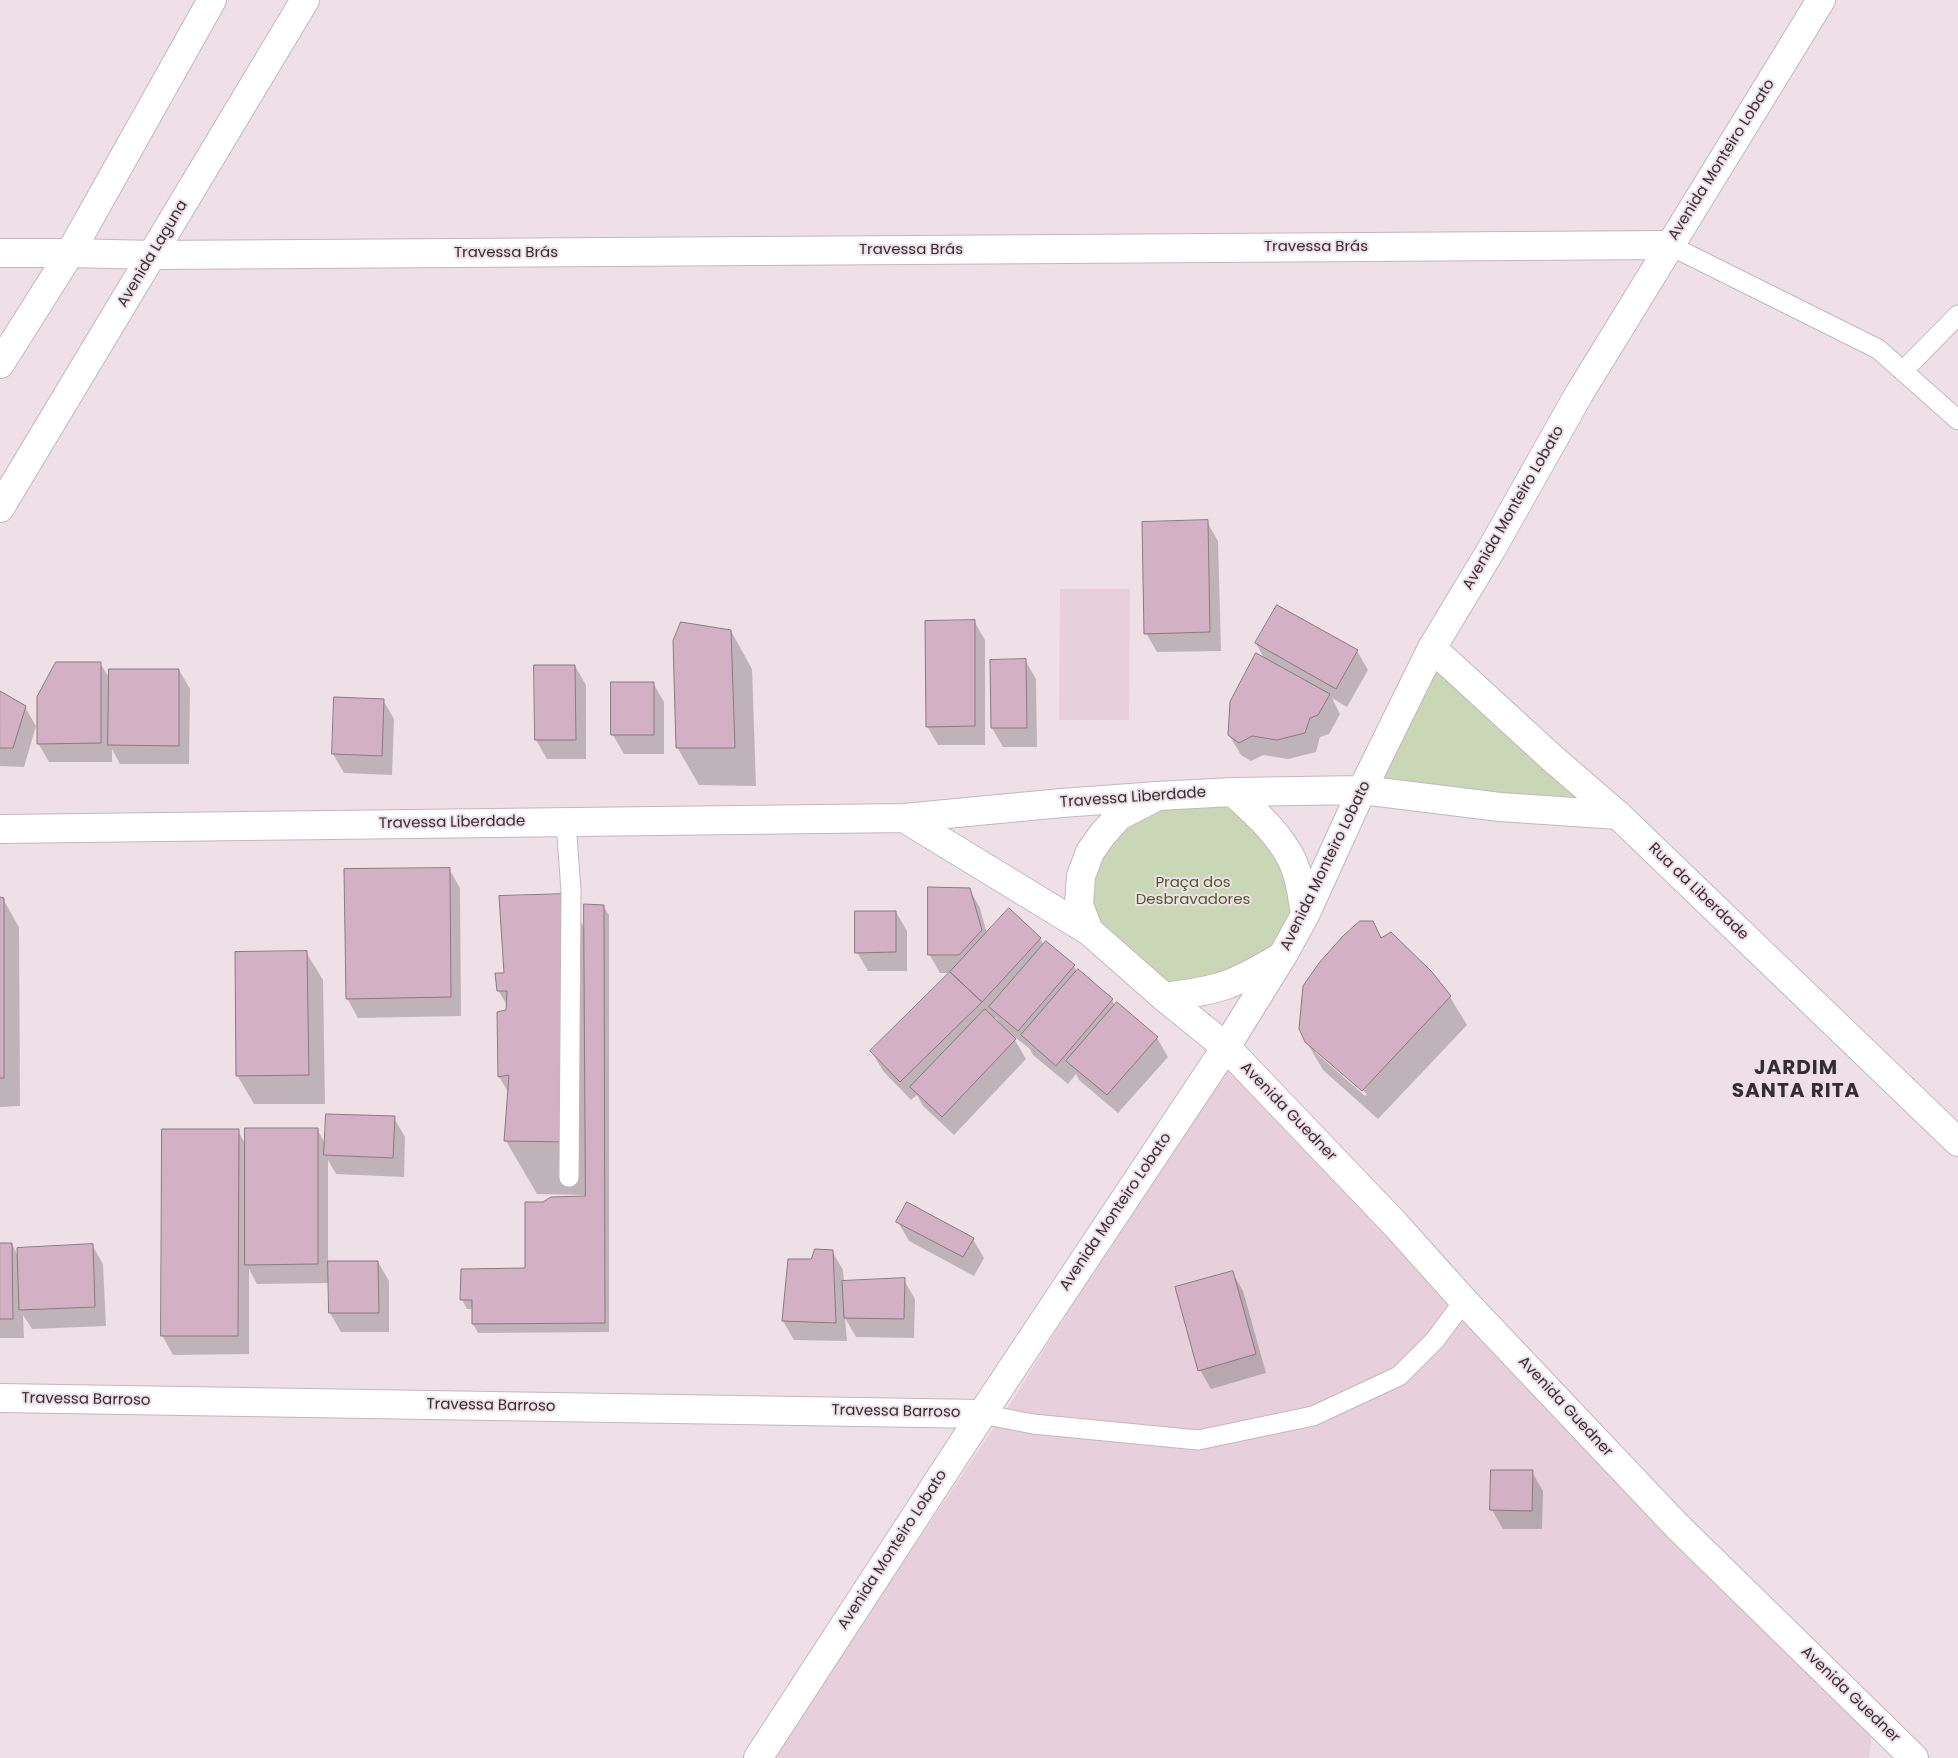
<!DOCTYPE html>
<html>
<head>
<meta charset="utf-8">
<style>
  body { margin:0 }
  canvas { display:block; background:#efdfe7 }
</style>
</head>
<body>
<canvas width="1958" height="1758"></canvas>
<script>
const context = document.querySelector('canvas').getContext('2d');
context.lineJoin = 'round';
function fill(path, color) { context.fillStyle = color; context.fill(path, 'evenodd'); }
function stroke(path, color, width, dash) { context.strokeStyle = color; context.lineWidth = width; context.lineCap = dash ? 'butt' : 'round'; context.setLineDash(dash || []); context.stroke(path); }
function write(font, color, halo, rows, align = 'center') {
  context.font = font + ' Poppins,sans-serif'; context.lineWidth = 4; context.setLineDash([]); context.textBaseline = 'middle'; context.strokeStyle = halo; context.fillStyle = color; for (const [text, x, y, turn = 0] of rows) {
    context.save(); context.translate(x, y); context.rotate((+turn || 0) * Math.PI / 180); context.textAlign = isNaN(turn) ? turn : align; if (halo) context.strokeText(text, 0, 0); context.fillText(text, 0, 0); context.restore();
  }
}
const built = new Path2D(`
  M 1060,589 L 1130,589 L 1129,720 L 1059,720 Z
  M 1229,1055 L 1873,1725 L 1869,1758 L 771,1758 L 1012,1401 Z`);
const green = new Path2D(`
  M 1432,648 L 1618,815 L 1362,790 Z
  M 1233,792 L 1301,886 L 1283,955 L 1164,997 L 1089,931 L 1081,876 L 1119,816 Z`);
const shadow = new Path2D(`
  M 1207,522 L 1218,541 L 1221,651 L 1157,652 L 1146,633 Z
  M 974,621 L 985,640 L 985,745 L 938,745 L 927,726 Z
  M 731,631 L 752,669 L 756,786 L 699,785 L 677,747 Z
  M 1256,643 L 1357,651 L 1368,670 L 1347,707 L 1332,698 L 1340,714 L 1329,734 L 1320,737 L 1316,752 L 1288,759 L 1263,755 L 1251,761 L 1241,755 L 1229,735 L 1265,660 Z
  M 1025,660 L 1036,679 L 1037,747 L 1003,747 L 992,728 Z
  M 100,663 L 110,679 L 179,670 L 190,689 L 189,764 L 120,764 L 112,749 L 112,762 L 49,762 L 38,743 Z
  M 575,666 L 586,685 L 586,759 L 547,759 L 536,740 Z
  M 653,683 L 664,702 L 664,754 L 624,754 L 613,735 Z
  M 0,692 L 25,707 L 36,726 L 24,767 L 0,766 Z
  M 383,700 L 394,719 L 392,775 L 344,773 L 333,754 Z
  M 449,869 L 460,888 L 461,1016 L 358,1018 L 347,998 Z
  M 969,889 L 980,908 L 987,934 L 1040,939 L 1044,945 L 1074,966 L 1077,972 L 1112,1000 L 1115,1006 L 1157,1038 L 1168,1057 L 1118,1113 L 1079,1080 L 1076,1074 L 1068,1084 L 1033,1055 L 1030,1049 L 1012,1035 L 1026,1059 L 954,1135 L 923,1106 L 917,1095 L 911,1100 L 883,1071 L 872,1052 L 951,973 L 940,973 L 929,954 ZM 996,1017 L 1002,1027 L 994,1020 Z
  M 565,895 L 585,929 L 603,906 L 609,915 L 609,1332 L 478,1333 L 473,1324 L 473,1309 L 467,1309 L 462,1300 L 526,1269 L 543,1203 L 586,1198 L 586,1195 L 537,1194 L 506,1141 L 509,1093 L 499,1077 L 508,1007 L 498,990 L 505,974 Z
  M 0,898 L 3,899 L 19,927 L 20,1106 L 0,1107 Z
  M 896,912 L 907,931 L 907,971 L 868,971 L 857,952 Z
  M 1372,922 L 1382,939 L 1450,997 L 1467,1025 L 1378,1119 L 1323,1070 L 1306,1041 ZM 1315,1049 L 1367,1094 L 1365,1096 L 1315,1052 Z
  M 306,952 L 323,980 L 325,1104 L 254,1104 L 237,1075 Z
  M 394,1118 L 405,1137 L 404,1177 L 336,1174 L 328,1160 L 328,1263 L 378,1262 L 389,1281 L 389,1332 L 341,1332 L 330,1313 L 330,1283 L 257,1284 L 249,1269 L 249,1354 L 173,1355 L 162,1335 L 238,1131 L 246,1145 L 317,1129 L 326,1145 Z
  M 898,1222 L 973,1239 L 984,1258 L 974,1276 L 909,1241 Z
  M 0,1244 L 12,1244 L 18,1256 L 92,1245 L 103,1264 L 106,1326 L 32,1329 L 23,1315 L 24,1338 L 0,1338 Z
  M 832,1251 L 843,1270 L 844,1282 L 904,1280 L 915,1299 L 914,1338 L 856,1337 L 845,1318 L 847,1341 L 794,1340 L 783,1321 L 812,1260 Z
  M 1232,1272 L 1243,1291 L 1266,1373 L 1211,1389 L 1200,1370 Z
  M 1492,1472 L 1532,1472 L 1543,1491 L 1542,1529 L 1503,1529 L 1492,1510 Z`);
const building = new Path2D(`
  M 1208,520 L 1210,632 L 1144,634 L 1142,522 Z
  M 1277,605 L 1358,650 L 1336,689 L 1255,643 Z
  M 975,620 L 975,726 L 926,727 L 925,621 Z
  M 681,622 L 731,630 L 735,748 L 676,748 L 673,641 Z
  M 1256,653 L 1330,694 L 1318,715 L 1310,718 L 1305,733 L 1277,740 L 1252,736 L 1239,743 L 1228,735 L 1230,702 Z
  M 1026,659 L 1027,728 L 991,728 L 990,660 Z
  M 56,662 L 101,662 L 101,743 L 37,744 L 37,697 Z
  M 534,665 L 575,665 L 576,740 L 535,740 Z
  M 109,669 L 179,669 L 179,746 L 108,745 Z
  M 611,682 L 654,682 L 654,735 L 611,735 Z
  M 0,691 L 26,706 L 13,748 L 0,748 Z
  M 334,697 L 384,699 L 382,756 L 332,754 Z
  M 450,868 L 451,997 L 346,999 L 344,869 Z
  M 928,887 L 970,888 L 982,930 L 959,955 L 928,955 Z
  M 566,894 L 566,1142 L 504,1141 L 509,1075 L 498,1077 L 497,1012 L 506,1010 L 507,991 L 497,991 L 495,973 L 504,973 L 499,896 Z
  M 0,897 L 4,898 L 4,1078 L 0,1078 Z
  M 584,904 L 604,905 L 605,1323 L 472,1324 L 472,1300 L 460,1300 L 461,1269 L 525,1268 L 525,1202 L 543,1202 L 551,1197 L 585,1196 Z
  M 1009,908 L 1041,938 L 982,1002 L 950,972 Z
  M 855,911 L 896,911 L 896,952 L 855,953 Z
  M 1360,921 L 1373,921 L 1381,938 L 1391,932 L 1432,972 L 1451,996 L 1362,1091 L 1305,1042 L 1299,1029 L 1303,986 L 1319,963 L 1343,936 Z
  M 1046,941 L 1075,965 L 1018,1031 L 989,1007 Z
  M 307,951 L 309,1075 L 236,1076 L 235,952 Z
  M 1078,969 L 1113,999 L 1056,1066 L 1021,1035 Z
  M 950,972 L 982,1002 L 900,1082 L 870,1051 Z
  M 1117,1002 L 1158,1037 L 1107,1095 L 1066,1061 Z
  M 985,1009 L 1016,1039 L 942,1117 L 910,1087 Z
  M 326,1114 L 395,1116 L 393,1158 L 324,1155 Z
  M 245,1128 L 318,1128 L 318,1264 L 245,1265 Z
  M 162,1129 L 239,1129 L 238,1336 L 161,1336 Z
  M 907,1202 L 974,1238 L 963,1257 L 896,1222 Z
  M 0,1243 L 12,1243 L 13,1319 L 0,1319 Z
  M 93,1244 L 95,1307 L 19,1310 L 17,1248 Z
  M 815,1249 L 833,1250 L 836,1323 L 782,1321 L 788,1259 L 811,1259 Z
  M 328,1261 L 378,1261 L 379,1313 L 329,1313 Z
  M 1233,1271 L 1256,1354 L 1198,1371 L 1175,1287 Z
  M 905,1278 L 904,1319 L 844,1318 L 842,1281 Z
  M 1491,1470 L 1533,1470 L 1532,1511 L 1490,1510 Z`);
const service = new Path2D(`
  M 1669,245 L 1878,349 L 1958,420
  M 1903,371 L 1958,315
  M 566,822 L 571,891 L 569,1177
  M 982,1414 L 1033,1424 L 1198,1440 L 1313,1416 L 1399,1376 L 1435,1340 L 1464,1301`);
const minor = new Path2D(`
  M 0,253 L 70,253 L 153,255 L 1669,245
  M 1432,648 L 1552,758 L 1618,815 L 1958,1142
  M 1362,790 L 1500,807 L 1618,815
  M 0,1398 L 982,1414`);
const tertiary = new Path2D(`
  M 1233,792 C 1254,812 1278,832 1291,858 C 1300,876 1302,896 1305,915
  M 904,818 L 1089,931 L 1164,997 L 1226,1047 L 1395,1224 L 1464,1301 L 1677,1526 L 1914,1758
  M 0,829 L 904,818 L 1062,803 L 1157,796 L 1233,792 L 1362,790
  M 1089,931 L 1079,905 L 1081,876 L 1090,852 L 1102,835 L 1119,816 L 1152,799
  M 1164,997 C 1185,994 1207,992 1226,985 C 1245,978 1262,968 1279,958
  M 758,1758 L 982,1414 L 1226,1047 L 1283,955 L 1305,915 L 1362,790 L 1432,648 L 1491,550 L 1579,394 L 1821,0`);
const secondary = new Path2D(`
  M 0,364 L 70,253 L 212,0
  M 0,508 L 305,0`);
const streetNames = [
  ["Avenida Monteiro Lobato",1722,160,-58],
  ["Travessa Brás",1316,247],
  ["Travessa Brás",911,250],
  ["Travessa Brás",506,253],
  ["Avenida Laguna",153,254,-59],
  ["Avenida Monteiro Lobato",1514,508,-60],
  ["Travessa Liberdade",1133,798,-4],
  ["Travessa Liberdade",452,823,-1],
  ["Avenida Monteiro Lobato",1326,866,-64],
  ["Rua da Liberdade",1698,892,44],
  ["Avenida Guedner",1288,1112,46],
  ["Avenida Monteiro Lobato",1116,1212,-56],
  ["Travessa Barroso",86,1400,1],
  ["Travessa Barroso",491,1406,1],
  ["Avenida Guedner",1565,1407,47],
  ["Travessa Barroso",896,1412,1],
  ["Avenida Monteiro Lobato",893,1550,-57],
  ["Avenida Guedner",1850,1695,44]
];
const parkNames = [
  ["Praça dos",1193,883],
  ["Desbravadores",1193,900]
];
const districtNames = [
  ["JARDIM",1796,1069],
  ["SANTA RITA",1796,1092]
];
fill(built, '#e7d0dc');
fill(green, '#cad7b6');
fill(shadow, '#0003');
fill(building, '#d3b0c3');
stroke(building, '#887a81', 1);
stroke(service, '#c5b6bd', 21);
stroke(minor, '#c5b6bd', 30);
stroke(tertiary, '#c5b6bd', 30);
stroke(secondary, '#c5b6bd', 30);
stroke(service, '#fff', 19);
stroke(minor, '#fff', 28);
stroke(tertiary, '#fff', 28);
stroke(secondary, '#fff', 28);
write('15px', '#342e31', '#efdfe7', streetNames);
write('15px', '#4c5d2a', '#efdfe7', parkNames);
context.letterSpacing = '1px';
write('bold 20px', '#342e31', '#efdfe7', districtNames);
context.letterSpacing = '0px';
</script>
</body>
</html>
